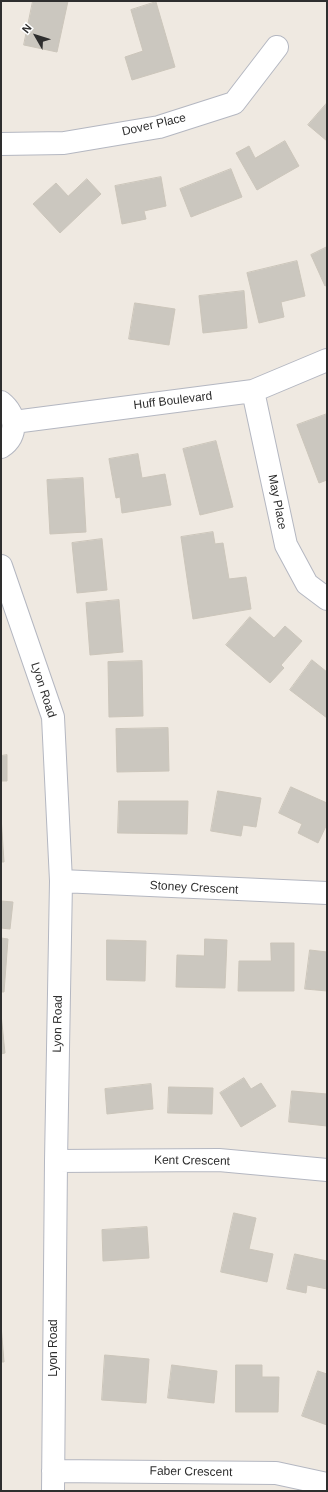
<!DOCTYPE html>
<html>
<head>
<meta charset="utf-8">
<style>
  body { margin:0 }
  #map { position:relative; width:328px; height:1492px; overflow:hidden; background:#efe9e1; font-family:Arial,sans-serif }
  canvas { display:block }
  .frame { position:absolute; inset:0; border:2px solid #2e2e2e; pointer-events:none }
  .north { position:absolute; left:16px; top:16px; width:40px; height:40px; -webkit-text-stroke:3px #fff; paint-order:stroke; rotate:309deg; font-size:11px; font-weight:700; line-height:16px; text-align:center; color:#2e2e2e }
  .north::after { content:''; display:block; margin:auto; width:14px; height:18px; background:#2e2e2e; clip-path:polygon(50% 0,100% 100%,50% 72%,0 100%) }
</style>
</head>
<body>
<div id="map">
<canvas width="328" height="1492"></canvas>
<div class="frame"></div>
<div class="north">N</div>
</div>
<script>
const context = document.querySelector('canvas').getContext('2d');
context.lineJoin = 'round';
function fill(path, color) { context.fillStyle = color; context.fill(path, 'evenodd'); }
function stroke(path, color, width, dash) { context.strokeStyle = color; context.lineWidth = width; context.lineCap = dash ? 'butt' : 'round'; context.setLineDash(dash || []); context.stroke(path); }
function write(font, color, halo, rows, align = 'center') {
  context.font = font + ' Arial,sans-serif'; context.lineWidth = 3.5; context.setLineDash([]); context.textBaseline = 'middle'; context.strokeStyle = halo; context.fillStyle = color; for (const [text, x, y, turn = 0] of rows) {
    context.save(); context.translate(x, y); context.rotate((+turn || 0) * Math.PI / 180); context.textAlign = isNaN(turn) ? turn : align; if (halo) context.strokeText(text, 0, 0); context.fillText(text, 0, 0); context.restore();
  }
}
const building = new Path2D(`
  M 33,1 L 68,1 L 57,52 L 24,45 Z
  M 156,2 L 175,67 L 132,80 L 125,57 L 143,51 L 131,10 Z
  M 327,103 L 327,141 L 308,125 Z
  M 285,141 L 299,166 L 257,190 L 236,153 L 249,146 L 255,158 Z
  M 231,169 L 242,197 L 191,217 L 180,189 Z
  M 161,177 L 166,206 L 144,211 L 146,219 L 122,224 L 115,186 Z
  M 87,179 L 101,194 L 60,233 L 33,204 L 56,183 L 68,196 Z
  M 327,247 L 327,285 L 325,286 L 311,255 Z
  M 297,261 L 305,296 L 281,302 L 284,317 L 259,323 L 247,273 Z
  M 244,291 L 247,328 L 203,333 L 199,296 Z
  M 135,303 L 175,309 L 169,345 L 129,339 Z
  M 327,414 L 327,480 L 319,483 L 297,425 Z
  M 216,441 L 233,507 L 200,515 L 183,449 Z
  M 138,454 L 142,478 L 165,474 L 171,505 L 122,513 L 120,497 L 116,498 L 109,459 Z
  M 83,478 L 86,532 L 50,534 L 47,480 Z
  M 213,532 L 215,544 L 223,543 L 229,579 L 246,577 L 251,609 L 193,619 L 181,537 Z
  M 102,539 L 107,590 L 77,593 L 72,543 Z
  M 119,600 L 123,652 L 90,655 L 86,603 Z
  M 250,617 L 274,638 L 285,626 L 302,641 L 281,665 L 284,668 L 270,683 L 226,645 Z
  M 312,660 L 327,672 L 327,718 L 290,690 Z
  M 142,661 L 143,716 L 109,717 L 108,662 Z
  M 168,728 L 169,771 L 117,772 L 116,729 Z
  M 7,755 L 7,781 L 1,781 L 1,756 Z
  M 291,787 L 327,803 L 327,824 L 318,843 L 298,833 L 302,824 L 279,813 Z
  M 218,791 L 261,798 L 256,827 L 243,825 L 241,836 L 211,831 Z
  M 119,801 L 188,801 L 187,834 L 118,833 Z
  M 1,816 L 4,862 L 1,862 Z
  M 1,901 L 13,902 L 10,929 L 1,928 Z
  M 1,938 L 8,939 L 4,992 L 1,992 Z
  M 205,939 L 227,940 L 225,988 L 176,987 L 177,955 L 204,956 Z
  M 107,940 L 146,941 L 145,981 L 107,980 Z
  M 271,943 L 294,943 L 294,991 L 238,991 L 239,961 L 271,961 Z
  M 310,950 L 327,952 L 327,991 L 305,989 Z
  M 1,1014 L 5,1053 L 1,1054 Z
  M 244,1078 L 251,1089 L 261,1083 L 276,1106 L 241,1127 L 220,1093 Z
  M 151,1084 L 153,1109 L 107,1114 L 105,1089 Z
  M 169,1087 L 213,1088 L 212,1114 L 168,1113 Z
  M 292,1091 L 327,1094 L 327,1126 L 289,1122 Z
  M 234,1213 L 256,1218 L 249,1249 L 273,1254 L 267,1282 L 221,1272 Z
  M 147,1227 L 149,1258 L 103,1261 L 102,1230 Z
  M 295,1254 L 327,1261 L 327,1289 L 307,1285 L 306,1293 L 287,1289 Z
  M 1,1325 L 4,1362 L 1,1362 Z
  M 105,1355 L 149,1359 L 146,1403 L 102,1400 Z
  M 172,1365 L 217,1371 L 214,1403 L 168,1398 Z
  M 236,1365 L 262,1365 L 262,1377 L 279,1377 L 278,1412 L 236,1412 Z
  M 318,1371 L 327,1374 L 327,1425 L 302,1416 Z`);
const minor = new Path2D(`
  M 1,144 L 64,143 L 159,127 L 234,103 L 277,47
  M 253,391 L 286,545 L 307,584 L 327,599
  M 1,402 C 16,414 19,436 1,447
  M 14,422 L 253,391 L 327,360
  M 1,566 L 53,717 L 61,881 L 56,1161 L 53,1491
  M 61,881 L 327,893
  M 56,1161 L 219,1160 L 327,1170
  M 53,1471 L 276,1473 L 327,1484`);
const streetNames = [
  ["Dover Place",154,125,-13],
  ["Huff Boulevard",173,401,-7],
  ["May Place",277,502,79],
  ["Lyon Road",43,690,72],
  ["Stoney Crescent",194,888,3],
  ["Lyon Road",58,1024,-89],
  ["Kent Crescent",192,1161,1],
  ["Lyon Road",54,1348,-90],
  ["Faber Crescent",191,1472,1]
];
fill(building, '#cbc7bf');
stroke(building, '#cbc5ba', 1);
stroke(minor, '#b4b7c1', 24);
stroke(minor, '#fff', 22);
write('12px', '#2e2e2e', '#fff', streetNames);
</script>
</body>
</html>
